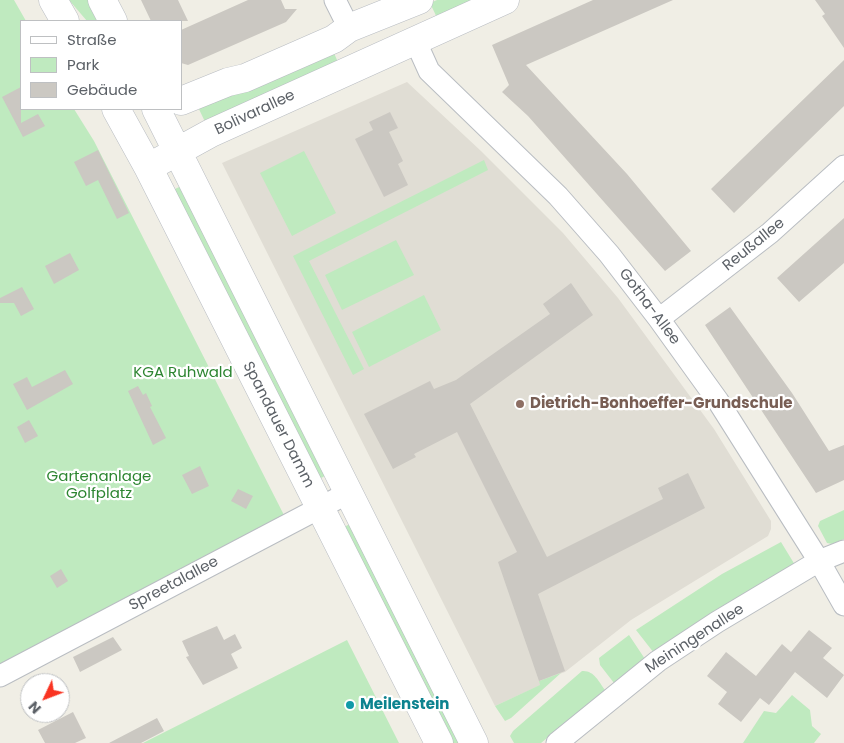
<!DOCTYPE html>
<html>
<head>
<meta charset="utf-8">
<style>
  body { margin:0 }
  #map { position:relative; width:844px; height:743px; overflow:hidden; background:#f0eee5; font-family:Poppins,sans-serif }
  canvas { display:block }
  .legend { position:absolute; left:20px; top:20px; width:162px; height:90px; box-sizing:border-box; background:#fff; border:1px solid #bec0c2; margin:0; padding:6px 9px; list-style:none; font-size:15px; color:#5c6167 }
  .legend li { display:flex; align-items:center; gap:10px; height:25px }
  .legend b { width:25px; border:1px solid #bec0c2 }
  .north { position:absolute; left:20px; top:673px; width:50px; height:50px; box-sizing:border-box; background:#fff; border:1px solid #bec0c2; border-radius:50%; rotate:227deg; font-size:14px; font-weight:700; line-height:20px; text-align:center; color:#5c6167 }
  .north::after { content:''; display:block; margin:auto; width:18px; height:22px; background:#f93422; clip-path:polygon(50% 0,100% 100%,50% 72%,0 100%) }
</style>
</head>
<body>
<div id="map">
<canvas width="844" height="743"></canvas>
<ul class="legend">
<li><b style="height:6px;background:#fff"></b>Straße</li>
<li><b style="height:14px;background:#bfeabf"></b>Park</li>
<li><b style="height:14px;background:#cbc8c2"></b>Gebäude</li>
</ul>
<div class="north">N</div>
</div>
<script>
const context = document.querySelector('canvas').getContext('2d');
context.lineJoin = 'round';
function fill(path, color) { context.fillStyle = color; context.fill(path, 'evenodd'); }
function stroke(path, color, width, dash) { context.strokeStyle = color; context.lineWidth = width; context.lineCap = dash ? 'butt' : 'round'; context.setLineDash(dash || []); context.stroke(path); }
function write(font, color, halo, rows, align = 'center') {
  context.font = font + ' Poppins,sans-serif'; context.lineWidth = 4.5; context.setLineDash([]); context.textBaseline = 'middle'; context.strokeStyle = halo; context.fillStyle = color; for (const [text, x, y, turn = 0] of rows) {
    context.save(); context.translate(x, y); context.rotate((+turn || 0) * Math.PI / 180); context.textAlign = isNaN(turn) ? turn : align; if (halo) context.strokeText(text, 0, 0); context.fillText(text, 0, 0); context.restore();
  }
}
const education = new Path2D(`
  M 407,82 L 481,151 L 563,233 L 618,298 L 714,429 L 771,521 L 771,529 L 768,536 L 631,620 L 565,672 L 540,681 L 541,685 L 495,706 L 222,163 Z`);
const green = new Path2D(`
  M 0,0 L 14,0 L 26,21 L 21,21 L 21,109 L 74,109 L 94,141 L 288,523 L 0,676 Z
  M 69,0 L 92,0 L 102,21 L 87,21 Z
  M 437,0 L 493,0 L 440,24 L 430,3 Z
  M 331,46 L 340,67 L 207,126 L 197,105 Z
  M 304,151 L 336,213 L 292,236 L 260,173 Z
  M 484,160 L 488,170 L 309,261 L 364,369 L 353,375 L 293,256 Z
  M 183,185 L 329,474 L 317,480 L 171,191 Z
  M 396,240 L 414,275 L 342,310 L 325,275 Z
  M 424,295 L 441,330 L 369,367 L 352,332 Z
  M 844,510 L 844,539 L 832,544 L 827,543 L 818,526 L 820,521 Z
  M 352,523 L 463,743 L 450,743 L 342,528 Z
  M 781,542 L 795,565 L 654,653 L 636,630 L 722,574 Z
  M 629,635 L 645,659 L 614,683 L 600,665 L 599,658 Z
  M 347,640 L 399,743 L 143,743 Z
  M 582,671 C 594,670 599,682 605,690 L 541,743 L 514,743 L 510,736 L 513,731 Z
  M 561,673 L 511,718 L 505,721 L 495,706 L 540,685 L 539,681 Z
  M 792,695 L 810,710 L 812,726 L 821,734 L 814,743 L 743,743 L 764,711 L 776,713 Z`);
const building = new Path2D(`
  M 141,0 L 178,0 L 188,21 L 151,21 Z
  M 248,0 L 281,0 L 285,9 L 297,9 L 286,22 L 188,65 L 181,63 L 181,30 Z
  M 593,0 L 673,0 L 526,65 L 627,174 L 691,251 L 665,271 L 528,116 L 502,92 L 509,85 L 492,45 Z
  M 815,0 L 844,0 L 844,48 L 822,16 L 825,14 Z
  M 844,60 L 844,106 L 734,213 L 711,189 Z
  M 21,87 L 21,123 L 38,114 L 45,126 L 23,137 L 2,97 Z
  M 390,112 L 398,128 L 389,132 L 403,161 L 398,164 L 408,185 L 384,197 L 355,139 L 373,130 L 369,122 Z
  M 98,150 L 129,213 L 117,219 L 98,180 L 86,186 L 74,162 Z
  M 844,218 L 844,263 L 799,302 L 777,278 Z
  M 70,253 L 79,270 L 54,284 L 45,266 Z
  M 571,283 L 593,315 L 470,404 L 547,557 L 663,499 L 658,488 L 688,473 L 705,508 L 538,594 L 565,671 L 539,681 L 498,562 L 517,552 L 457,432 L 414,454 L 416,457 L 393,469 L 364,414 L 430,381 L 434,389 L 456,380 L 550,314 L 543,304 Z
  M 22,287 L 34,309 L 21,316 L 14,303 L 0,303 L 0,298 Z
  M 730,307 L 792,393 L 829,451 L 844,445 L 844,480 L 816,493 L 705,325 Z
  M 65,370 L 73,384 L 27,410 L 13,384 L 27,377 L 32,387 Z
  M 138,386 L 143,395 L 146,393 L 152,406 L 150,407 L 166,438 L 153,445 L 128,391 Z
  M 29,420 L 38,436 L 25,443 L 17,427 Z
  M 200,466 L 209,486 L 192,494 L 182,475 Z
  M 238,489 L 253,496 L 246,509 L 231,501 Z
  M 61,569 L 68,581 L 57,588 L 50,576 Z
  M 217,626 L 224,640 L 235,634 L 242,648 L 231,654 L 238,668 L 203,685 L 186,657 L 189,656 L 182,641 Z
  M 809,630 L 832,648 L 823,658 L 844,675 L 827,698 L 795,672 L 769,705 L 760,698 L 741,722 L 718,704 L 727,692 L 707,676 L 726,652 L 756,676 L 782,644 L 791,652 Z
  M 113,637 L 122,650 L 80,672 L 73,657 Z
  M 73,712 L 86,738 L 75,743 L 45,743 L 38,730 Z
  M 157,718 L 164,731 L 141,743 L 109,743 Z`);
const street = new Path2D(`
  M 335,0 L 349,28
  M 415,40 L 429,71 L 558,196 L 609,254 L 659,319 L 718,401 L 819,561 L 844,605
  M 659,319 L 770,233 L 844,166
  M 0,676 L 348,493
  M 557,743 L 658,661 L 717,622 L 819,561 L 844,551`);
const secondary = new Path2D(`
  M 53,0 L 65,21
  M 102,0 L 113,21
  M 181,101 L 228,82 L 245,78 L 334,39 L 349,28 L 419,0
  M 116,109 L 148,167 L 439,743
  M 156,109 L 474,743
  M 160,161 L 211,133 L 505,0`);
const markers = [
  [520,404,5,"#8d6e63"],
  [350,705,5,"#0f9aa8"]
];
const streetNames = [
  ["Bolivarallee",255,113,-25],
  ["Reußallee",754,245,-39],
  ["Gotha-Allee",649,307,53],
  ["Spandauer Damm",278,425,63],
  ["Spreetalallee",174,584,-28],
  ["Meiningenallee",695,639,-33]
];
const parkNames = [
  ["KGA Ruhwald",183,373],
  ["Gartenanlage",99,477],
  ["Golfplatz",99,494]
];
const educationNames = [
  ["Dietrich-Bonhoeffer-Grundschule",530,404]
];
const cultureNames = [
  ["Meilenstein",360,705]
];
fill(education, '#e0ddd4');
fill(green, '#bfeabf');
fill(building, '#cbc8c2');
stroke(street, '#b9bdc2', 23);
stroke(secondary, '#b8bcc2', 29);
stroke(street, '#fff', 21);
stroke(secondary, '#fff', 28);
for (const [x, y, r, color] of markers) { const dot = new Path2D(); dot.arc(x, y, r, 0, 2 * Math.PI); context.fillStyle = color; context.fill(dot); stroke(dot, '#fff', 2); }
write('15px', '#5c6167', '#fff', streetNames);
write('15px', '#2d8531', '#fff', parkNames);
write('bold 15px', '#785e54', '#fff', educationNames, 'left');
write('bold 15px', '#0d838f', '#fff', cultureNames, 'left');
</script>
</body>
</html>
